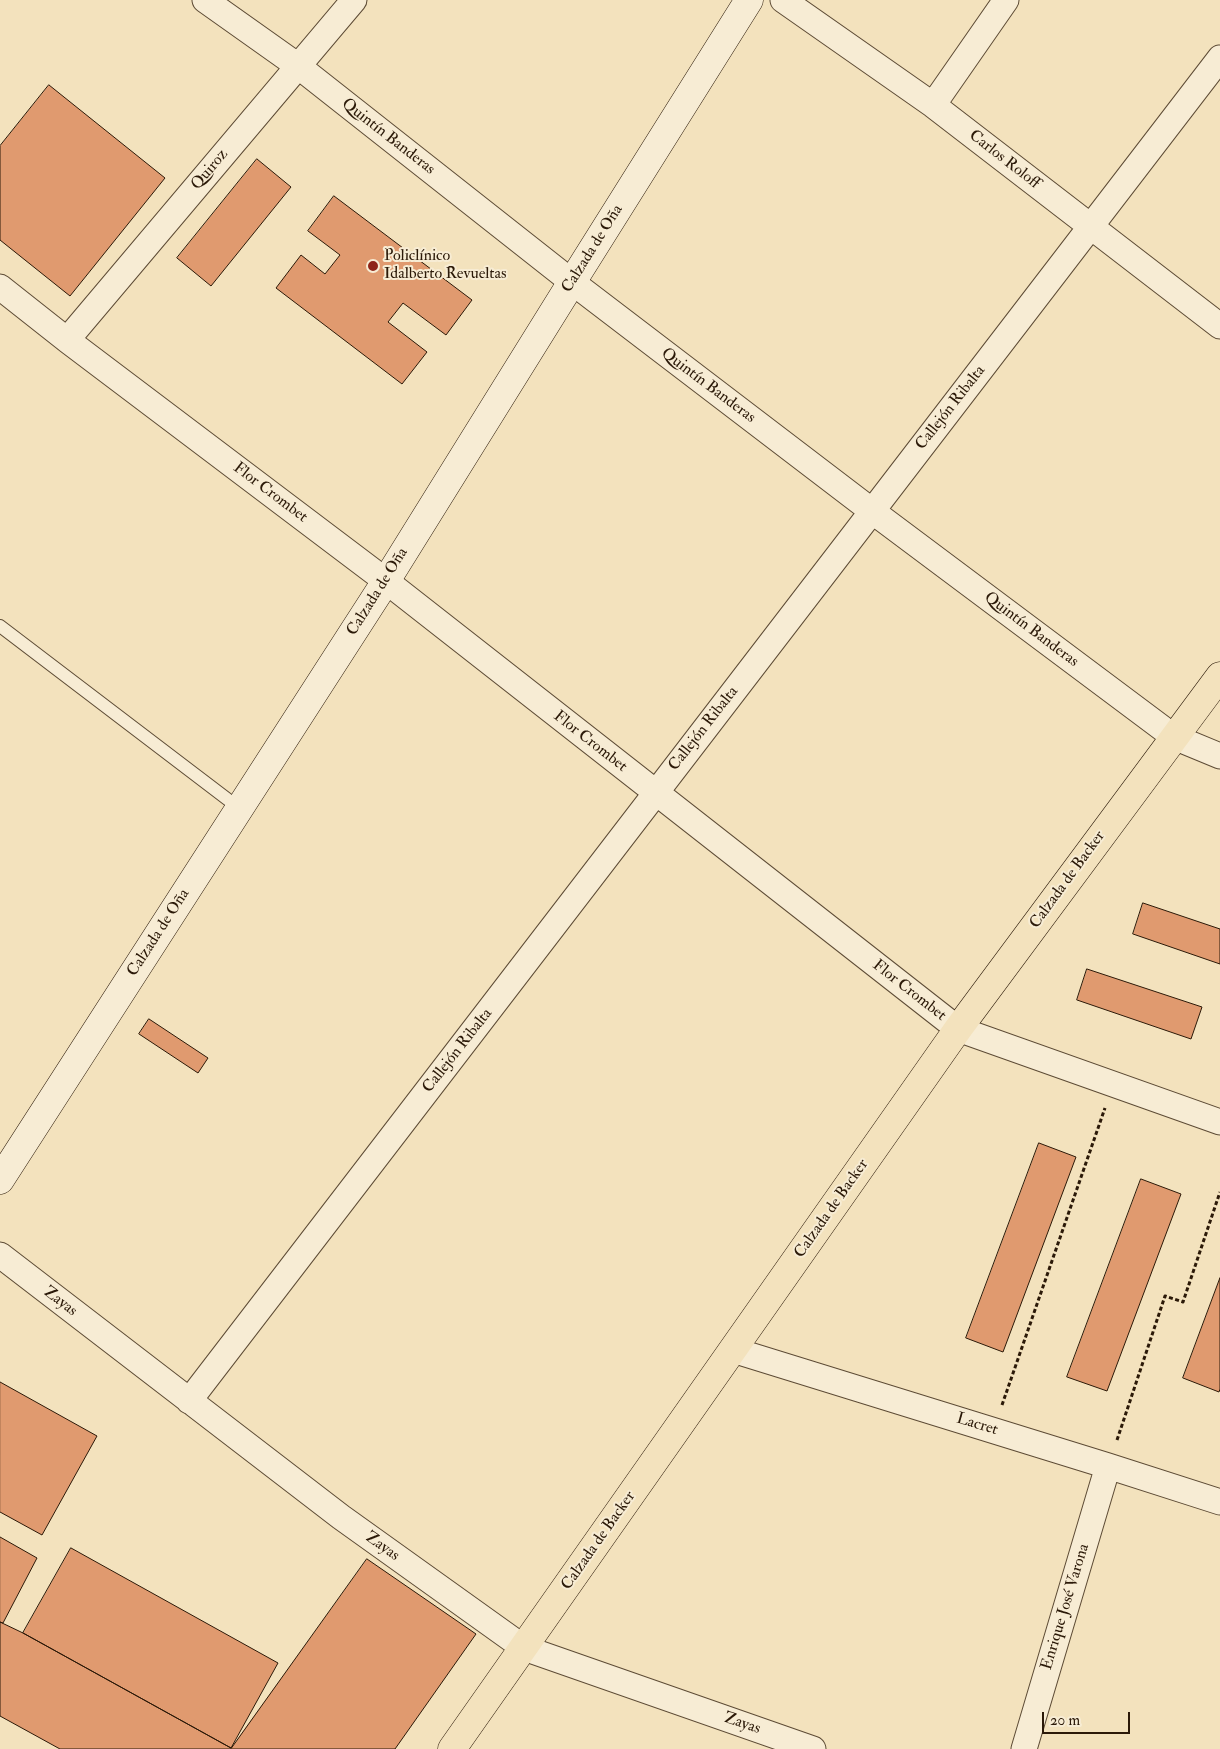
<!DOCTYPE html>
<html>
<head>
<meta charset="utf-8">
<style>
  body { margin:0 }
  #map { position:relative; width:1220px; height:1749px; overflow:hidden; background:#f3e2bd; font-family:"IM FELL Double Pica",serif }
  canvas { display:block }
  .scale { position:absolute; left:1042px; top:1712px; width:88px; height:22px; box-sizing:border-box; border:2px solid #2b1908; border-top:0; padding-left:6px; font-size:15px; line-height:18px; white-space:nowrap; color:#2b1908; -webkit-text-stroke:4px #f7ecd4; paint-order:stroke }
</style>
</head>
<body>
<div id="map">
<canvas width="1220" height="1749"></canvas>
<div class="scale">20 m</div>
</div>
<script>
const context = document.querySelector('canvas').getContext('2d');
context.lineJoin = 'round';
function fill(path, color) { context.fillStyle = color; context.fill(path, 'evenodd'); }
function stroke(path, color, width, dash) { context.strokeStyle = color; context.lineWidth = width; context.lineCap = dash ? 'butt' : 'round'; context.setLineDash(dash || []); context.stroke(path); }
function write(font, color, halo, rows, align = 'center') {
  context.font = font + ' "IM FELL Double Pica",serif'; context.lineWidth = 4; context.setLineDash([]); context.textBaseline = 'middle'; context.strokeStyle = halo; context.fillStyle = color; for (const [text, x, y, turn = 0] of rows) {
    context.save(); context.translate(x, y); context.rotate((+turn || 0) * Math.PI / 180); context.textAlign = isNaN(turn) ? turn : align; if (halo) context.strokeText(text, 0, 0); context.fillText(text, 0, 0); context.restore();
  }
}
const building = new Path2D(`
  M 49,85 L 165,178 L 70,296 L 0,240 L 0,146 Z
  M 257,159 L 291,187 L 211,286 L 177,258 Z
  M 334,196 L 472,300 L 446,335 L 403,303 L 388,322 L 427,352 L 402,384 L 276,288 L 301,255 L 325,274 L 340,255 L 308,231 Z
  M 1143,903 L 1220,929 L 1220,964 L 1133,934 Z
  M 1087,969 L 1202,1007 L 1191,1039 L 1077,1000 Z
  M 149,1019 L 208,1058 L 198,1073 L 139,1034 Z
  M 1039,1143 L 1076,1157 L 1003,1352 L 966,1338 Z
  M 1141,1179 L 1181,1194 L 1107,1391 L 1067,1377 Z
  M 1220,1278 L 1220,1389 L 1219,1392 L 1183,1378 Z
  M 0,1382 L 97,1436 L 42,1535 L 0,1512 Z
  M 0,1537 L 37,1558 L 3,1623 L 0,1622 Z
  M 71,1548 L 278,1663 L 231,1748 L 23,1633 Z
  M 367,1559 L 476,1634 L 395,1749 L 60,1749 L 0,1716 L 0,1622 L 23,1633 L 231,1748 Z`);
const path = new Path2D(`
  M 1002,1405 L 1105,1108
  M 1117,1440 L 1165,1296 L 1183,1302 L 1220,1192`);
const lane = new Path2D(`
  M 0,626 L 239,808`);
const street = new Path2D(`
  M 205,0 L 298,66 L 572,282 L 872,511 L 1174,737 L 1220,756
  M 783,0 L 933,105 L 1220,326
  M 933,105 L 1006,0
  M 0,287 L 67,340 L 386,581 L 958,1029 L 1220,1122
  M 67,340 L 354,0
  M 0,1255 L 341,1517 L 524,1648 L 813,1749
  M 733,1350 L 1108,1466 L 1220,1502
  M 189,1401 L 1220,58
  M 1024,1749 L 1108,1466`);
const secondary = new Path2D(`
  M 0,1180 L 386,581 L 572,282 L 749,0`);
const primary = new Path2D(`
  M 452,1749 L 958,1029 L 1220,676`);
const markers = [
  [373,266,6,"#8f2418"]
];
const streetNames = [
  ["Quintín Banderas",388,137,38],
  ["Carlos Roloff",1004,160,38],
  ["Quiroz",210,170,-50],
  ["Calzada de Oña",593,249,-58],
  ["Quintín Banderas",708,386,37],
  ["Callejón Ribalta",951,408,-52],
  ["Flor Crombet",270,493,37],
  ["Calzada de Oña",378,592,-58],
  ["Quintín Banderas",1031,630,37],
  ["Callejón Ribalta",704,729,-52],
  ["Flor Crombet",590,742,38],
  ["Calzada de Backer",1068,880,-54],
  ["Calzada de Oña",159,933,-57],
  ["Flor Crombet",909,991,38],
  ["Callejón Ribalta",458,1051,-52],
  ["Calzada de Backer",832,1209,-55],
  ["Zayas",60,1302,38],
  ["Lacret",977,1425,17],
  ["Calzada de Backer",599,1541,-55],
  ["Zayas",382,1547,36],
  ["Enrique José Varona",1066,1607,-73],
  ["Zayas",742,1724,19]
];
const poiNames = [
  ["Policlínico",384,257],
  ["Idalberto Revueltas",384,275]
];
fill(building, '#e09a6f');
stroke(building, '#2b1908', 1);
stroke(lane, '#5d4b35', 14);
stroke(street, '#5d4b35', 27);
stroke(secondary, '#2b1908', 29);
stroke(primary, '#2b1908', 29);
stroke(path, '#2b1908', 3, [4, 2.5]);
stroke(lane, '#f7ecd4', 12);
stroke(street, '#f7ecd4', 25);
stroke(secondary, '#f7ecd4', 28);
stroke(primary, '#f3e2bd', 28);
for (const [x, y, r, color] of markers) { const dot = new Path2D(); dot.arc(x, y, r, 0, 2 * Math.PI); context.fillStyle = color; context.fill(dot); stroke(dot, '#f7ecd4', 2); }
write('16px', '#2b1908', '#f7ecd4', streetNames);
write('16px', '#2b1908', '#f7ecd4', poiNames, 'left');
</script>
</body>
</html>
